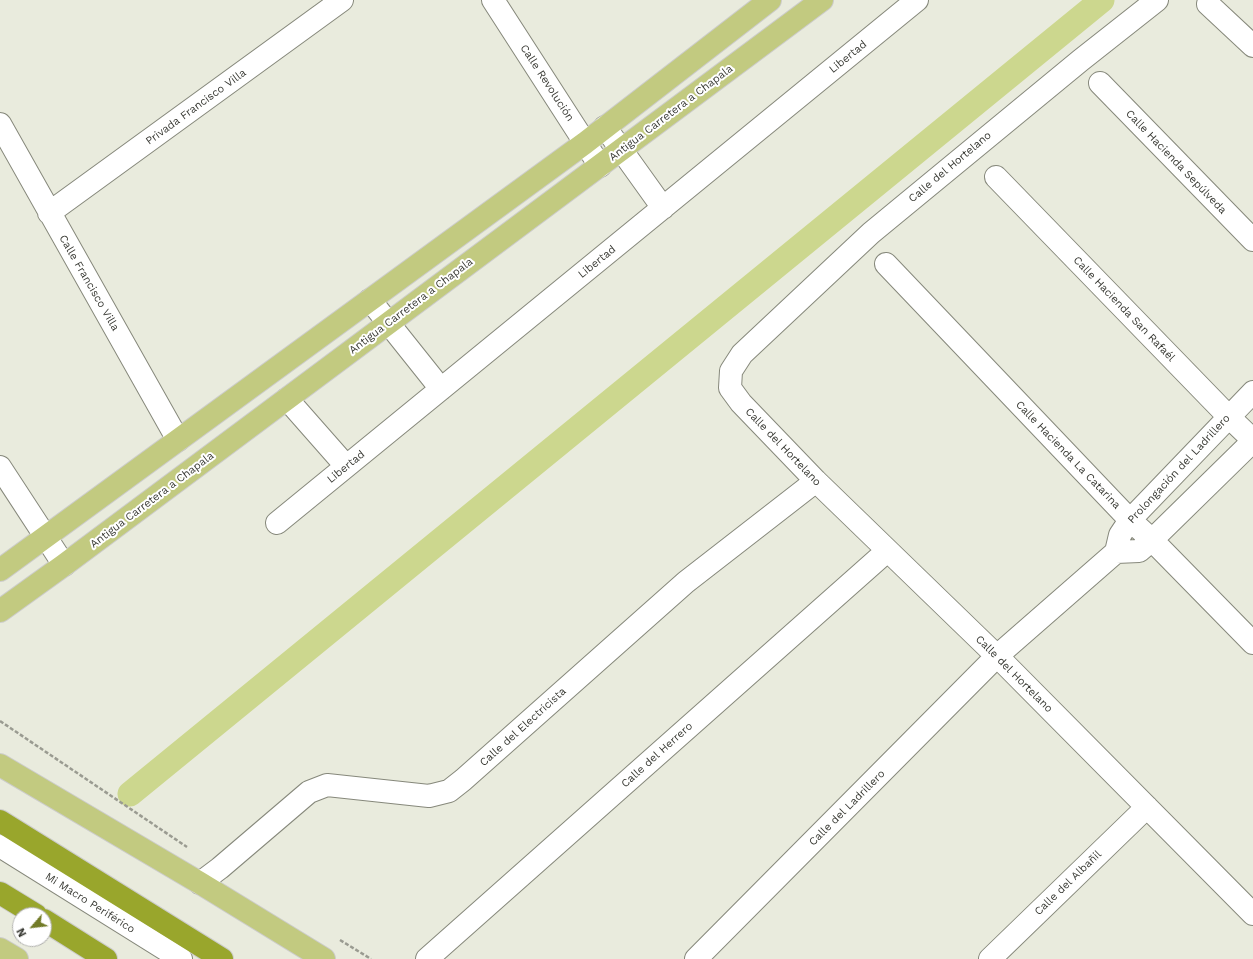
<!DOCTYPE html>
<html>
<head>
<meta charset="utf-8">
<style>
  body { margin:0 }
  #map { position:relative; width:1253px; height:959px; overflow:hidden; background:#e9ebdd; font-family:"Work Sans",sans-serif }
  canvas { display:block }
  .north { position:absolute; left:12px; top:907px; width:40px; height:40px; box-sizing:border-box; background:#fff; border:1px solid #b0b0ae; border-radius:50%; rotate:242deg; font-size:11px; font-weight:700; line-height:16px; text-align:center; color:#393a34 }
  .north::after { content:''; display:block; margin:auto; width:14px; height:18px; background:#727b27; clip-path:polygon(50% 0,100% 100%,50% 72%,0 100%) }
</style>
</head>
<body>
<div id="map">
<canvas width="1253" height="959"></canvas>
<div class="north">N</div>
</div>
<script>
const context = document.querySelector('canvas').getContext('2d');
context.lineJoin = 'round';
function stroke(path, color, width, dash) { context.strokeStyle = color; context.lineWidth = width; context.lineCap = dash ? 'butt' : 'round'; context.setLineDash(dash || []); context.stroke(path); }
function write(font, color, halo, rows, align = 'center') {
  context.font = font + ' "Work Sans",sans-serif'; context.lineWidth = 4; context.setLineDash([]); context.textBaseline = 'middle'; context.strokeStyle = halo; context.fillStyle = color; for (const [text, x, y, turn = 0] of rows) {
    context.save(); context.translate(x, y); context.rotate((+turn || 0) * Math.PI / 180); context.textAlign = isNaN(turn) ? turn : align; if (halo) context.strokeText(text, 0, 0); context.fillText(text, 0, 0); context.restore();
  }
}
const canal = new Path2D(`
  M 130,794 L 1102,0`);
const path = new Path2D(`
  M 0,721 L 187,847
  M 340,940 L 371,959`);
const minor = new Path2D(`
  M 493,0 L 600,166
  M 1157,0 L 1081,60 L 871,233 L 742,354 L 731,371 L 730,388 L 741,403 L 816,481 L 1003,662 L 1253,914
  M 1208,4 L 1253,46
  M 1100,83 L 1253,240
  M 0,124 L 178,440
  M 605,127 L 663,208
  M 996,177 L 1229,417 L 1253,440
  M 49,213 L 342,0
  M 886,264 L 1130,520 L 1152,540 L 1253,643
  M 370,300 L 441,389
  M 287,399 L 346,466
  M 0,467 L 64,565
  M 277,523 L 917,0
  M 1116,552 L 1139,551 L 1152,540 L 1253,441
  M 0,846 L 181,959
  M 200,883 L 220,868 L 309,792 L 327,785 L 429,796 L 449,791 L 463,780 L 686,582 L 816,481
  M 427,959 L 887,551
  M 696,959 L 997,656 L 1116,552 L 1120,535 L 1130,520 L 1253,392
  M 990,959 L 1147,807`);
const major = new Path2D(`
  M 0,570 L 585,143 L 770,0
  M 0,611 L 64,565 L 822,0
  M 0,765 L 200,883 L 324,959
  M 0,949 L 17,959`);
const highway = new Path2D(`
  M 0,821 L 222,959
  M 0,893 L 36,915
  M 44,920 L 106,959`);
const streetNames = [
  ["Libertad",848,57,-39],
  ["Calle Revolución",547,83,57],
  ["Privada Francisco Villa",196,107,-36],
  ["Antigua Carretera a Chapala",671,113,-37],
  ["Calle Hacienda Sepúlveda",1176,162,46],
  ["Calle del Hortelano",950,167,-40],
  ["Libertad",597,262,-39],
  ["Calle Francisco Villa",89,283,60],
  ["Antigua Carretera a Chapala",411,306,-37],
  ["Calle Hacienda San Rafaél",1124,309,46],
  ["Calle del Hortelano",783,447,46],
  ["Calle Hacienda La Catarina",1068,455,46],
  ["Libertad",346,467,-39],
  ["Prolongación del Ladrillero",1179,469,-47],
  ["Antigua Carretera a Chapala",152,500,-37],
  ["Calle del Hortelano",1014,674,45],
  ["Calle del Electricista",523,727,-42],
  ["Calle del Herrero",657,755,-42],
  ["Calle del Ladrillero",847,808,-45],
  ["Calle del Albañil",1068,883,-44],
  ["Mi Macro Periférico",90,903,32]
];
stroke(canal, '#ccd78e', 25);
stroke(minor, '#86887b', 24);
stroke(major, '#ccccca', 24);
stroke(highway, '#ccccca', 24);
stroke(path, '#9a9b91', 2.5, [4, 2]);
stroke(minor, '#fff', 22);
stroke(major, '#c2ca80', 22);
stroke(highway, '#99a62c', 22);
write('11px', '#393a34', '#fff', streetNames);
</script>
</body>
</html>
